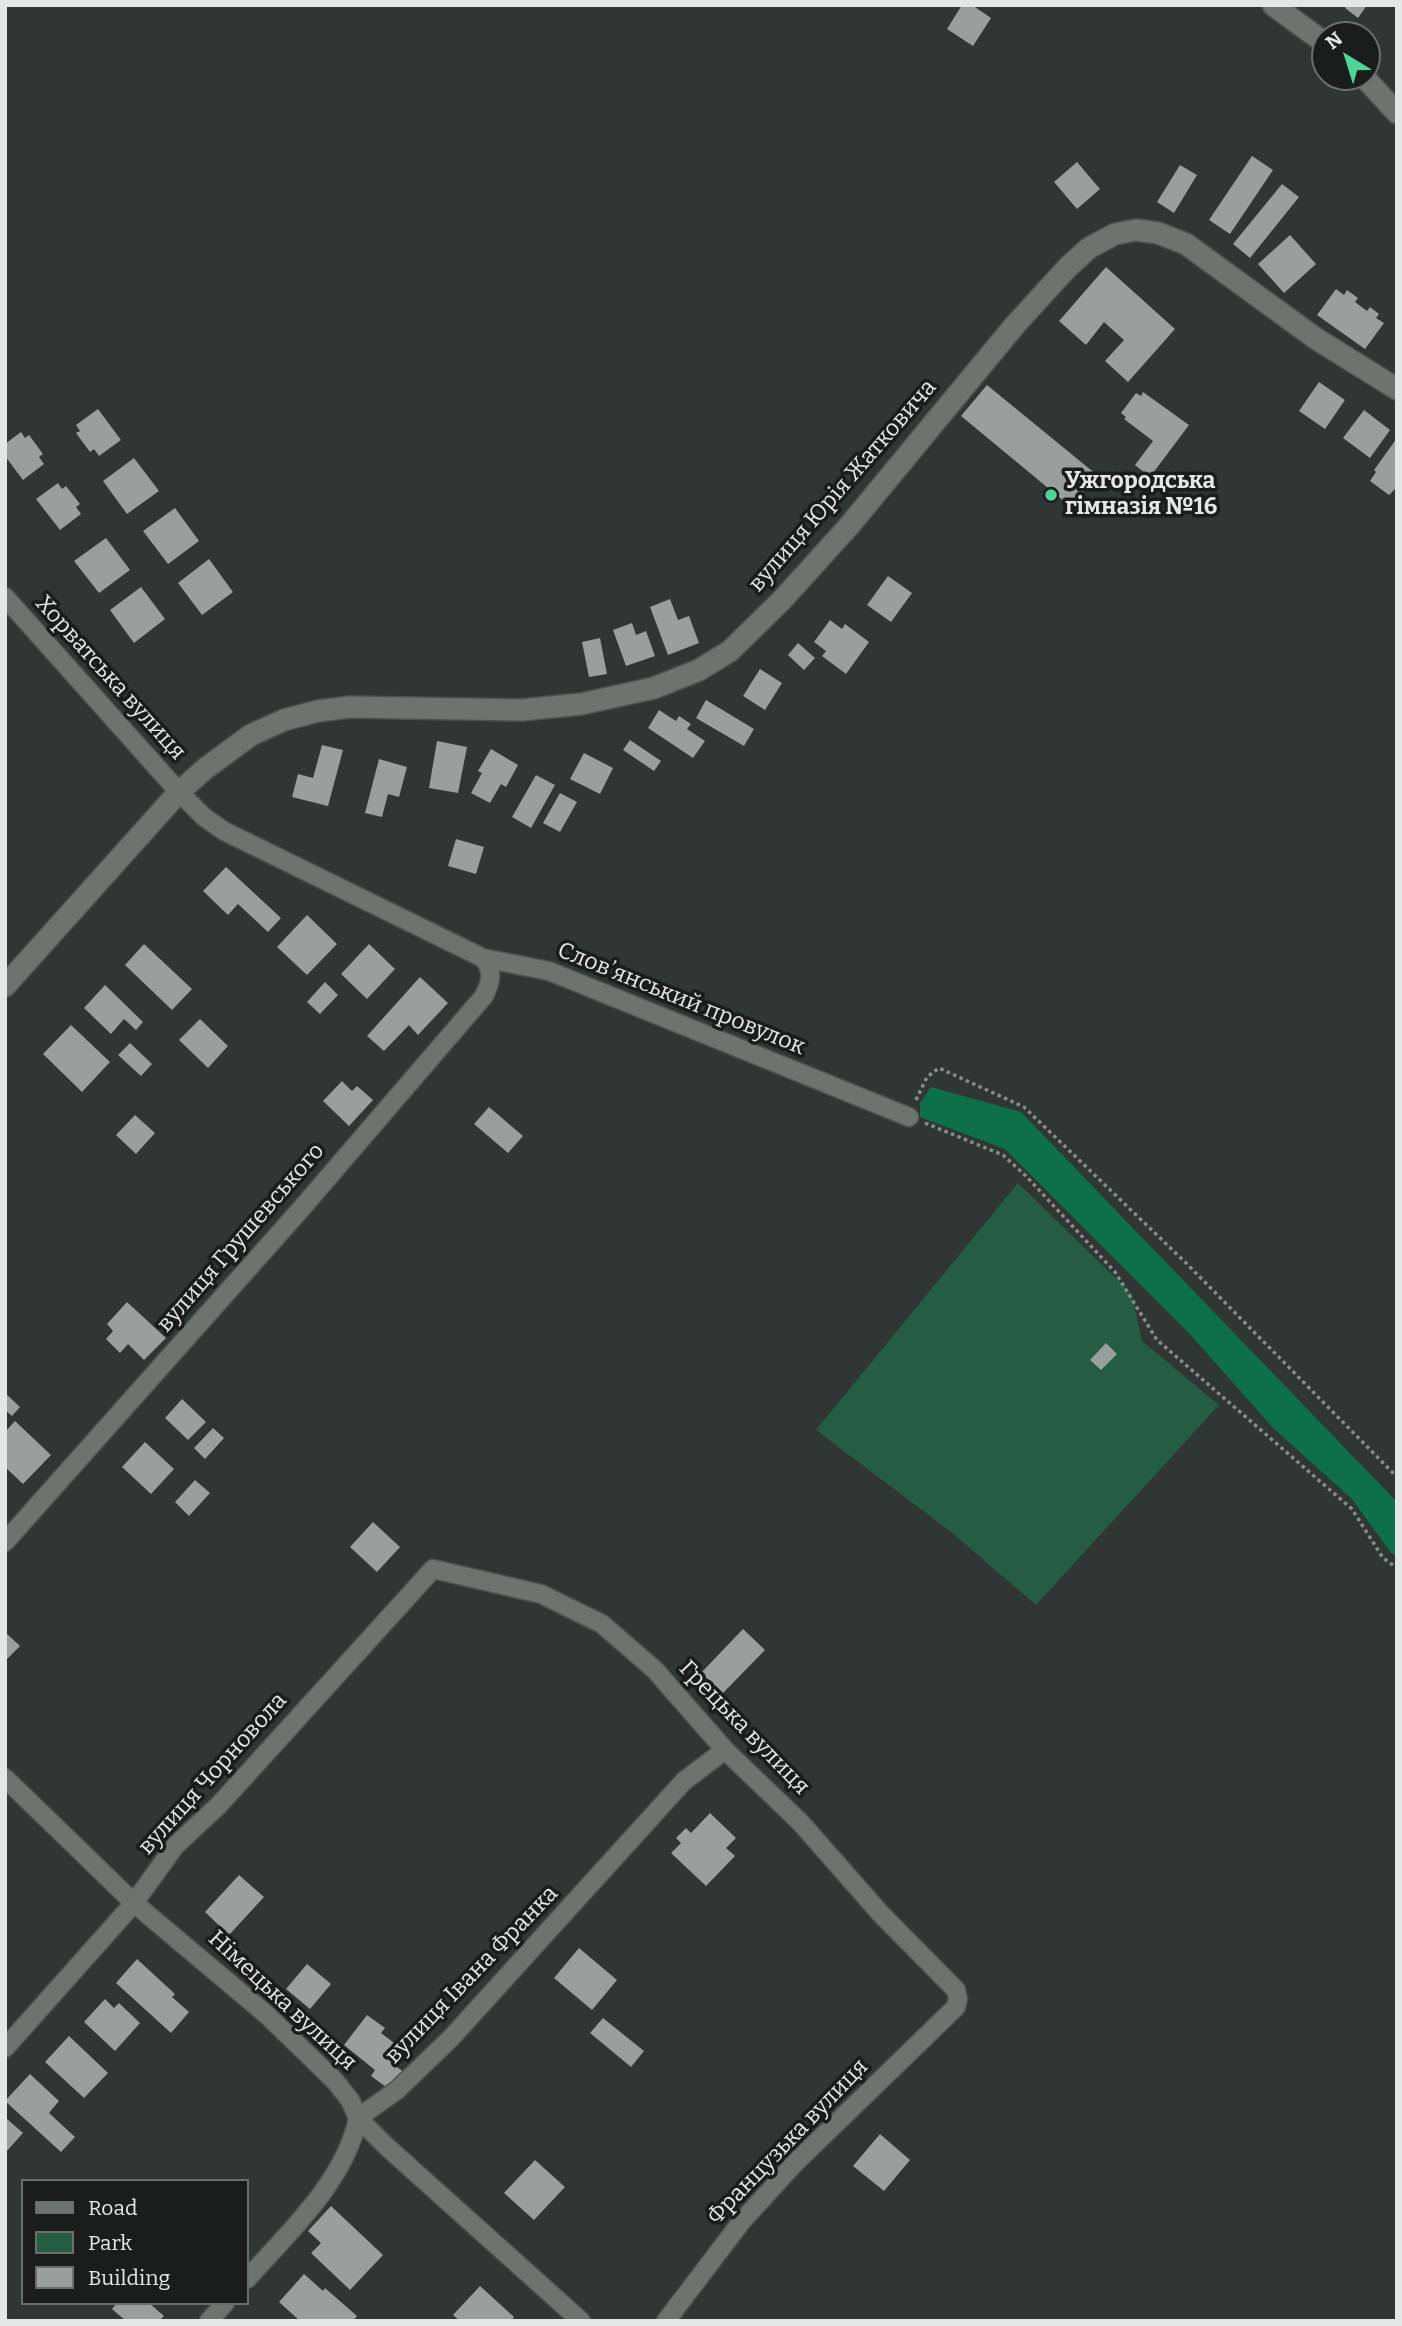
<!DOCTYPE html>
<html>
<head>
<meta charset="utf-8">
<style>
  body { margin:0 }
  #map { position:relative; width:1402px; height:2326px; overflow:hidden; background:#303633; font-family:Bitter,serif }
  canvas { display:block }
  .frame { position:absolute; inset:0; border:7px solid #e4e7e5; pointer-events:none }
  .legend { position:absolute; left:21px; top:2179px; width:228px; height:126px; box-sizing:border-box; background:#1a1d1b; border:2px solid #6b6e6c; margin:0; padding:9px 12px; list-style:none; font-size:21px; color:#e4e7e5 }
  .legend li { display:flex; align-items:center; gap:14px; height:35px }
  .legend b { width:35px; border:2px solid #6b6e6c }
  .north { position:absolute; left:1311px; top:21px; width:70px; height:70px; box-sizing:border-box; background:#1a1d1b; border:2px solid #6b6e6c; border-radius:50%; rotate:322deg; font-size:19px; font-weight:700; line-height:28px; text-align:center; color:#e4e7e5 }
  .north::after { content:''; display:block; margin:auto; width:24px; height:32px; background:#4fd398; clip-path:polygon(50% 0,100% 100%,50% 72%,0 100%) }
</style>
</head>
<body>
<div id="map">
<canvas width="1402" height="2326"></canvas>
<div class="frame"></div>
<ul class="legend">
<li><b style="height:9px;background:#6d736f"></b>Road</li>
<li><b style="height:19px;background:#245d43"></b>Park</li>
<li><b style="height:19px;background:#999f9c"></b>Building</li>
</ul>
<div class="north">N</div>
</div>
<script>
const context = document.querySelector('canvas').getContext('2d');
context.lineJoin = 'round';
function fill(path, color) { context.fillStyle = color; context.fill(path, 'evenodd'); }
function stroke(path, color, width, dash) { context.strokeStyle = color; context.lineWidth = width; context.lineCap = dash ? 'butt' : 'round'; context.setLineDash(dash || []); context.stroke(path); }
function write(font, color, halo, rows, align = 'center') {
  context.font = font + ' Bitter,serif'; context.lineWidth = 7; context.setLineDash([]); context.textBaseline = 'middle'; context.strokeStyle = halo; context.fillStyle = color; for (const [text, x, y, turn = 0] of rows) {
    context.save(); context.translate(x, y); context.rotate((+turn || 0) * Math.PI / 180); context.textAlign = isNaN(turn) ? turn : align; if (halo) context.strokeText(text, 0, 0); context.fillText(text, 0, 0); context.restore();
  }
}
const green = new Path2D(`
  M 1018,1183 L 1132,1294 L 1142,1341 L 1219,1405 L 1036,1605 L 951,1532 L 816,1430 Z`);
const forest = new Path2D(`
  M 931,1087 L 1021,1112 L 1397,1502 L 1397,1556 L 1391,1553 L 1352,1499 L 1273,1428 L 1189,1333 L 1005,1149 L 920,1117 L 920,1103 Z`);
const building = new Path2D(`
  M 962,5 L 972,5 L 991,18 L 973,46 L 947,29 Z
  M 1347,5 L 1367,5 L 1358,18 L 1345,8 Z
  M 1252,156 L 1273,170 L 1230,234 L 1209,220 Z
  M 1077,162 L 1100,189 L 1077,209 L 1054,182 Z
  M 1180,165 L 1197,175 L 1174,213 L 1157,202 Z
  M 1282,184 L 1299,197 L 1250,258 L 1233,244 Z
  M 1290,235 L 1316,264 L 1284,293 L 1258,264 Z
  M 1106,267 L 1175,329 L 1128,382 L 1105,361 L 1124,340 L 1104,322 L 1086,345 L 1059,321 Z
  M 1336,289 L 1344,295 L 1347,290 L 1358,298 L 1355,302 L 1367,311 L 1370,307 L 1379,314 L 1376,318 L 1384,323 L 1365,349 L 1317,315 Z
  M 1319,382 L 1345,400 L 1325,429 L 1299,411 Z
  M 987,385 L 1097,475 L 1071,507 L 961,416 Z
  M 1143,392 L 1189,425 L 1150,477 L 1135,465 L 1153,441 L 1124,419 L 1126,417 L 1121,413 L 1136,393 L 1141,396 Z
  M 98,409 L 121,440 L 99,456 L 94,449 L 90,452 L 76,433 L 80,431 L 76,425 Z
  M 1364,410 L 1390,430 L 1370,458 L 1343,438 Z
  M 21,432 L 25,438 L 29,435 L 43,454 L 39,457 L 44,464 L 23,480 L 5,456 L 5,444 Z
  M 1397,438 L 1397,487 L 1389,495 L 1370,481 L 1376,472 L 1374,470 Z
  M 134,458 L 159,491 L 127,514 L 103,481 Z
  M 58,483 L 62,489 L 66,486 L 80,504 L 76,507 L 81,514 L 60,530 L 36,499 Z
  M 175,508 L 199,541 L 168,564 L 143,531 Z
  M 106,538 L 130,570 L 99,593 L 74,561 Z
  M 209,559 L 233,592 L 202,615 L 178,583 Z
  M 888,576 L 912,593 L 891,622 L 867,605 Z
  M 141,587 L 165,619 L 134,643 L 110,610 Z
  M 670,599 L 678,620 L 689,616 L 699,643 L 668,655 L 650,607 Z
  M 830,620 L 842,629 L 845,624 L 869,642 L 846,674 L 822,656 L 826,651 L 814,642 Z
  M 632,623 L 636,635 L 646,631 L 655,656 L 626,666 L 613,630 Z
  M 600,638 L 607,674 L 589,677 L 582,642 Z
  M 798,643 L 815,658 L 804,670 L 788,655 Z
  M 760,669 L 782,683 L 765,710 L 743,696 Z
  M 706,700 L 754,729 L 744,746 L 696,718 Z
  M 659,710 L 676,721 L 679,716 L 691,724 L 687,729 L 705,741 L 693,758 L 648,728 Z
  M 630,740 L 661,761 L 654,771 L 623,750 Z
  M 437,741 L 467,747 L 458,793 L 429,788 Z
  M 322,745 L 343,750 L 328,806 L 292,797 L 298,774 L 313,778 Z
  M 491,749 L 518,765 L 506,787 L 501,784 L 490,803 L 471,793 L 482,773 L 478,771 Z
  M 584,753 L 613,768 L 600,794 L 570,779 Z
  M 379,759 L 407,767 L 399,797 L 388,794 L 382,817 L 365,813 Z
  M 536,775 L 555,785 L 531,828 L 512,817 Z
  M 560,793 L 577,802 L 560,832 L 543,823 Z
  M 456,839 L 484,847 L 476,874 L 448,866 Z
  M 226,867 L 281,918 L 268,932 L 238,904 L 228,915 L 203,891 Z
  M 307,915 L 337,944 L 307,975 L 277,947 Z
  M 144,944 L 192,989 L 172,1010 L 125,965 Z
  M 369,944 L 395,969 L 367,999 L 341,974 Z
  M 420,977 L 448,1003 L 418,1035 L 409,1025 L 384,1051 L 367,1036 Z
  M 325,982 L 338,995 L 320,1014 L 307,1002 Z
  M 105,985 L 143,1022 L 136,1030 L 124,1019 L 111,1034 L 84,1008 Z
  M 200,1019 L 228,1046 L 208,1068 L 179,1040 Z
  M 71,1025 L 110,1062 L 82,1092 L 43,1054 Z
  M 130,1043 L 152,1064 L 141,1076 L 118,1055 Z
  M 342,1081 L 352,1091 L 357,1086 L 373,1100 L 349,1126 L 323,1101 Z
  M 489,1107 L 523,1136 L 508,1153 L 474,1124 Z
  M 135,1115 L 155,1133 L 136,1154 L 116,1135 Z
  M 127,1302 L 166,1338 L 144,1360 L 128,1344 L 120,1353 L 106,1339 L 113,1331 L 107,1324 Z
  M 1106,1343 L 1117,1354 L 1101,1370 L 1090,1360 Z
  M 5,1393 L 20,1407 L 12,1416 L 5,1410 Z
  M 182,1399 L 206,1422 L 188,1440 L 165,1418 Z
  M 15,1421 L 51,1455 L 23,1484 L 5,1467 L 5,1432 Z
  M 213,1428 L 224,1438 L 205,1459 L 194,1448 Z
  M 145,1442 L 174,1469 L 151,1494 L 122,1467 Z
  M 195,1480 L 210,1493 L 189,1516 L 175,1502 Z
  M 373,1522 L 400,1547 L 377,1572 L 350,1547 Z
  M 743,1629 L 765,1650 L 723,1693 L 701,1673 Z
  M 5,1632 L 20,1646 L 5,1661 Z
  M 710,1813 L 736,1838 L 726,1848 L 735,1856 L 706,1886 L 671,1853 L 681,1843 L 676,1838 L 686,1828 L 691,1833 Z
  M 239,1875 L 264,1897 L 229,1935 L 205,1912 Z
  M 579,1948 L 617,1980 L 592,2010 L 554,1978 Z
  M 137,1959 L 175,1994 L 172,1997 L 189,2012 L 171,2033 L 116,1983 Z
  M 307,1964 L 331,1984 L 310,2009 L 286,1989 Z
  M 105,1999 L 114,2008 L 119,2003 L 140,2023 L 115,2051 L 84,2022 Z
  M 367,2015 L 385,2028 L 381,2033 L 402,2049 L 391,2063 L 404,2072 L 390,2090 L 371,2076 L 375,2070 L 344,2045 Z
  M 603,2018 L 644,2051 L 631,2067 L 590,2033 Z
  M 69,2036 L 108,2073 L 84,2098 L 45,2062 Z
  M 30,2074 L 59,2101 L 49,2113 L 75,2137 L 61,2152 L 5,2101 Z
  M 6,2118 L 23,2133 L 5,2153 L 5,2119 Z
  M 880,2134 L 910,2160 L 884,2191 L 853,2166 Z
  M 535,2160 L 565,2187 L 534,2220 L 504,2193 Z
  M 331,2206 L 383,2255 L 350,2290 L 311,2253 L 321,2243 L 308,2231 Z
  M 304,2274 L 323,2291 L 325,2288 L 357,2316 L 353,2321 L 300,2321 L 279,2302 Z
  M 480,2286 L 514,2317 L 511,2321 L 460,2321 L 453,2315 Z
  M 117,2303 L 149,2303 L 164,2316 L 159,2321 L 126,2321 L 112,2309 Z`);
const path = new Path2D(`
  M 916,1100 L 927,1077 L 939,1068 L 1024,1107 L 1185,1262 L 1397,1477
  M 925,1123 L 1003,1155 L 1026,1176 L 1115,1272 L 1157,1340 L 1352,1509 L 1383,1558 L 1397,1568`);
const minor = new Path2D(`
  M 5,597 L 179,792 L 204,817 L 224,831 L 483,958 L 549,971 L 909,1117
  M 5,1542 L 301,1209 L 484,996 C 491,982 494,971 483,958
  M 5,1778 L 134,1903 L 267,2015 L 335,2081 L 350,2100 L 358,2118 L 386,2146 L 581,2321
  M 5,2048 L 134,1903 L 175,1846 L 219,1805 L 433,1569 L 541,1594 L 602,1624 L 655,1670 L 725,1750 L 801,1823 L 880,1913 L 956,1990 L 958,1999 L 956,2007 L 795,2163 L 742,2221 L 666,2321
  M 247,2279 C 289,2232 345,2181 358,2118 L 397,2090 L 451,2038 L 684,1781 L 725,1750
  M 209,2321 L 225,2303`);
const tertiary = new Path2D(`
  M 5,986 L 179,792 L 206,768 L 251,735 L 284,720 L 318,711 L 350,707 L 522,710 L 581,704 L 654,688 L 699,670 L 730,651 L 782,600 L 849,526 L 1015,325 L 1068,267 L 1089,248 L 1115,234 L 1136,230 L 1158,233 L 1186,244 L 1315,338 L 1397,389`);
const secondary = new Path2D(`
  M 1273,5 L 1325,43
  M 1364,77 L 1397,113`);
const markers = [
  [1051,495,7,"#4fd398"]
];
const poiNames = [
  ["Ужгородська",1065,482],
  ["гімназія №16",1065,508]
];
const streetNames = [
  ["вулиця Юрія Жатковича",843,486,-49],
  ["Хорватська вулиця",110,678,48],
  ["Словʼянський провулок",681,999,22],
  ["вулиця Грушевського",241,1238,-49],
  ["Грецька вулиця",744,1728,46],
  ["вулиця Чорновола",213,1774,-48],
  ["вулиця Івана Франка",472,1975,-46],
  ["Німецька вулиця",282,2001,43],
  ["Французька вулиця",788,2142,-46]
];
fill(green, '#245d43');
fill(forest, '#0d704a');
fill(building, '#999f9c');
stroke(minor, '#4d524f', 21);
stroke(tertiary, '#4d524f', 24);
stroke(secondary, '#4d524f', 24);
stroke(path, '#878c89', 3.5, [3.5, 3.5]);
stroke(minor, '#6d736f', 18);
stroke(tertiary, '#6d736f', 21);
stroke(secondary, '#6d736f', 21);
for (const [x, y, r, color] of markers) { const dot = new Path2D(); dot.arc(x, y, r, 0, 2 * Math.PI); context.fillStyle = color; context.fill(dot); stroke(dot, '#1a1d1b', 2.5); }
write('bold 23px', '#e4e7e5', '#1a1d1b', poiNames, 'left');
write('23px', '#e4e7e5', '#1a1d1b', streetNames);
</script>
</body>
</html>
